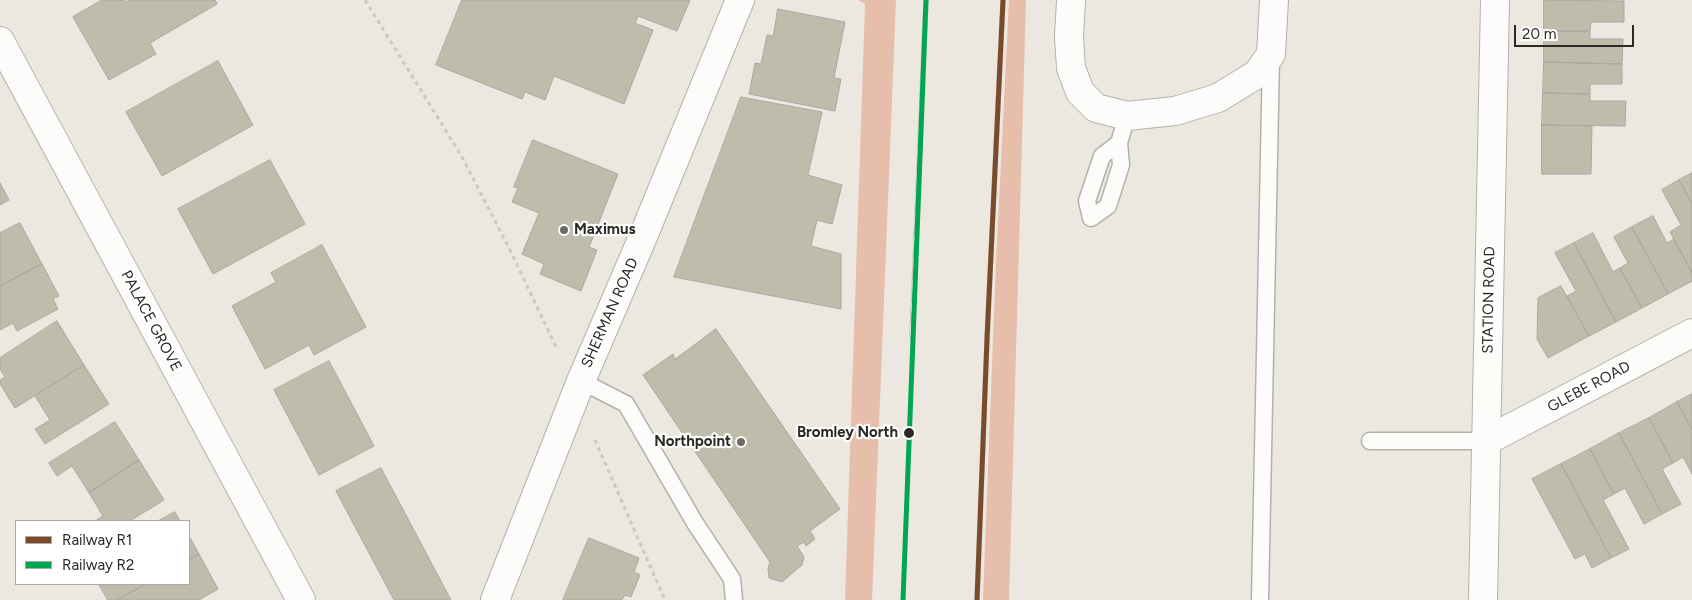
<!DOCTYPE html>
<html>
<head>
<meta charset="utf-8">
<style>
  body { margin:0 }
  #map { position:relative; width:1692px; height:600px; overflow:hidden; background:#ece8e0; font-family:Figtree,sans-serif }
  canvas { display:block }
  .legend { position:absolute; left:15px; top:520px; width:175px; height:65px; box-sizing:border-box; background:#fff; border:1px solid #aaa9a7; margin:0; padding:6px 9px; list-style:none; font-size:15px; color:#2b2924 }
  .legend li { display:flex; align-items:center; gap:10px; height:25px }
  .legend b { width:25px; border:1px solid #aaa9a7 }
  .scale { position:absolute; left:1514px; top:25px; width:120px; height:22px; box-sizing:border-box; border:2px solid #2b2924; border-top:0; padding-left:6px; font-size:15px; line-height:18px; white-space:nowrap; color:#2b2924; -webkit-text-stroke:4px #fff; paint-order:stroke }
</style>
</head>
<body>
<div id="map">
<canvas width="1692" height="600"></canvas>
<ul class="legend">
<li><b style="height:6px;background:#7a4b2a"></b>Railway R1</li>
<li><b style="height:6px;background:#00a651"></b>Railway R2</li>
</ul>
<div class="scale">20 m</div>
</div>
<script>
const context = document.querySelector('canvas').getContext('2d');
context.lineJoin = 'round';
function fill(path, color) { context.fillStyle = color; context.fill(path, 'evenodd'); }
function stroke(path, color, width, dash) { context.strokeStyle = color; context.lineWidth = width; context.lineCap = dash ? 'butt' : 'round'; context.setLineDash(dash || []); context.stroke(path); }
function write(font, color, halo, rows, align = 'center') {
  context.font = font + ' Figtree,sans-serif'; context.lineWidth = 4.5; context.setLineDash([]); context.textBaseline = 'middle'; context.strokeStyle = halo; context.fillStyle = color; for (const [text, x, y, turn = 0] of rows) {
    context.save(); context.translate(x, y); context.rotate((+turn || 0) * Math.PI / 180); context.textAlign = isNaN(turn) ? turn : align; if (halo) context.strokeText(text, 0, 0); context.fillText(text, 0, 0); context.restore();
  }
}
const forest = new Path2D(`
  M 858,0 L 896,0 L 872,600 L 845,600 L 865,4 Z
  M 1009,0 L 1026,0 L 1009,600 L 983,600 L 996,262 Z`);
const building = new Path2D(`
  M 102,0 L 124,0 L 125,2 L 129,0 L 215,0 L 217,4 L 150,43 L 156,54 L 109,80 L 73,17 Z
  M 462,0 L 690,0 L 677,31 L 638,16 L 635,23 L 653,30 L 624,104 L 554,76 L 545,100 L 525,92 L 522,99 L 436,65 Z
  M 1544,0 L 1624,1 L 1624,22 L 1591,22 L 1590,31 L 1544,31 Z
  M 778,9 L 845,22 L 834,78 L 841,79 L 835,111 L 749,94 L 755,63 L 761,64 L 767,35 L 773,36 Z
  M 1544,31 L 1590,31 L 1590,39 L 1623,39 L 1622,64 L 1544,62 Z
  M 218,61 L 253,125 L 162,176 L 126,112 Z
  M 1544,62 L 1622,64 L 1622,84 L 1590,84 L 1590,94 L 1543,93 Z
  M 1543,93 L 1590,94 L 1590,101 L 1626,101 L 1625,126 L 1542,125 Z
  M 741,97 L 822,112 L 808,175 L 842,185 L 832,224 L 817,220 L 811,246 L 841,254 L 841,309 L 674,277 Z
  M 1542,125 L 1592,126 L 1591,174 L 1542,174 Z
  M 533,140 L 618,174 L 589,247 L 597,250 L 581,291 L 540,274 L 544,264 L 522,254 L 539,213 L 512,202 L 518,188 L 514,187 Z
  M 270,160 L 305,224 L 213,274 L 178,209 Z
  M 1692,173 L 1692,204 L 1679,180 Z
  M 1679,180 L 1692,204 L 1692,273 L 1670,232 L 1681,225 L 1662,190 Z
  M 0,183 L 9,200 L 0,205 Z
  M 1653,216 L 1667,243 L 1674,239 L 1692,273 L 1692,281 L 1668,294 L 1632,227 Z
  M 20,223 L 42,264 L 0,286 L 0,233 Z
  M 1632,227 L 1668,294 L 1642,308 L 1620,268 L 1628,263 L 1614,237 Z
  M 1593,233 L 1613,272 L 1620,268 L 1642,308 L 1616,322 L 1574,243 Z
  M 1574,243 L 1616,322 L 1589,336 L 1567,296 L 1576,291 L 1555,253 Z
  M 322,245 L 366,327 L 314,355 L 309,345 L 265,369 L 232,306 L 276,282 L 271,273 Z
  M 42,264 L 59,296 L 53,299 L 58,309 L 17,331 L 13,323 L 0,330 L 0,286 Z
  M 1561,286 L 1589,336 L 1548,358 L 1537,339 L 1538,298 Z
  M 57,321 L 84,365 L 15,408 L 0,384 L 0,380 L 5,377 L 0,369 L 0,358 Z
  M 716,329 L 840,509 L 810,531 L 815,539 L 806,546 L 804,542 L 797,546 L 804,557 L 802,565 L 782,582 L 769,578 L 768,568 L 770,562 L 643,375 L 673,354 L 675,359 Z
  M 329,361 L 374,446 L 319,475 L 274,390 Z
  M 84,365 L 109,404 L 45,444 L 35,429 L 50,420 L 35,396 Z
  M 1692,394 L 1692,430 L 1677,402 Z
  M 1677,402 L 1692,430 L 1692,474 L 1683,457 L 1673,463 L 1649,418 Z
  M 1649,418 L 1673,463 L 1662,469 L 1681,504 L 1662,514 L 1619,433 Z
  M 115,422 L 139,460 L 89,493 L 72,466 L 57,476 L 49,463 Z
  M 1619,433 L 1662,514 L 1644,524 L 1625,488 L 1614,494 L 1590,449 Z
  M 1590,449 L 1614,494 L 1603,500 L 1629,549 L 1611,558 L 1561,464 Z
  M 139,460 L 164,500 L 130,521 L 95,521 L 103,516 L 89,493 Z
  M 1561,464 L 1611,558 L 1592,568 L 1585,554 L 1575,559 L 1532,479 Z
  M 381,468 L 451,600 L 394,600 L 336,491 Z
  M 175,512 L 180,521 L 158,521 Z
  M 189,536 L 199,554 L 189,560 Z
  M 589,538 L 639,558 L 634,572 L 640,575 L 631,597 L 625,595 L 622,600 L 563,600 Z
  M 199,554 L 218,589 L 199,600 L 117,600 L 146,584 L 189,584 L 189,560 Z
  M 99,584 L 146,584 L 117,600 L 108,600 Z`);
const path = new Path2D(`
  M 365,0 L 461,155 L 511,252 L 557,349
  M 595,440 L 665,600`);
const service = new Path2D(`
  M 1119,143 L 1102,156 L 1087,201 L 1091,218 L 1108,206 L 1121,165 L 1119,143 L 1127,116
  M 581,381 L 626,404 L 695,523 L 732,579 L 734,600
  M 1370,441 L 1486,441
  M 1260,600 L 1271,57`);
const minor = new Path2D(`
  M 1071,0 L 1069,37 L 1071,68 L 1080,92 L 1096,108 L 1127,116 L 1175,111 L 1218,98 L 1257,74 L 1271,54 L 1274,0
  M 0,41 L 301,600
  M 1486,441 L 1692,333
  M 495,600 L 581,381 L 642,239 L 740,0
  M 1483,600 L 1495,0`);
const rail = new Path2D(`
  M 912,335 L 926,0
  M 977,600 L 987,339 L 1003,0`);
const rail1 = new Path2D(`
  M 977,600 L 987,339 L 1003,0`);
const rail2 = new Path2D(`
  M 903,600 L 926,0`);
const markers = [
  [564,230,5,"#6f6c66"],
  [909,433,6,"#2b2924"],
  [741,442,5,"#6f6c66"]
];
const poiNames = [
  ["Maximus",574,230],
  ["Northpoint",731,442,"right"]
];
const streetNames = [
  ["STATION ROAD",1489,300,-89],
  ["SHERMAN ROAD",610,313,-66],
  ["PALACE GROVE",151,321,62],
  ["GLEBE ROAD",1589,387,-28]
];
const stopNames = [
  ["Bromley North",898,433]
];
fill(forest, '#e7beab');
fill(building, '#bebcab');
stroke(building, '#a9a8a1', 1);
stroke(service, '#b4b1ab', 19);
stroke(minor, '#b4b1ab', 30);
stroke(path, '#cac8c6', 3, [4, 4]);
stroke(service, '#fcfcfa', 16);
stroke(minor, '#fcfcfa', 28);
stroke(rail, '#c7c5c3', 5.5);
stroke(rail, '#fff', 4, [11]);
stroke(rail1, '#7a4b2a', 5);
stroke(rail2, '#00a651', 5);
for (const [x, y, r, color] of markers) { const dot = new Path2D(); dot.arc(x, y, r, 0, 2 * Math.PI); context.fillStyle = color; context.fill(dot); stroke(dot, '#fff', 2); }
write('bold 15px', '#2b2924', '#fff', poiNames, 'left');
write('15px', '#2b2924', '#fff', streetNames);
write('bold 15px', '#2b2924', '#fff', stopNames, 'right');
</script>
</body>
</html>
